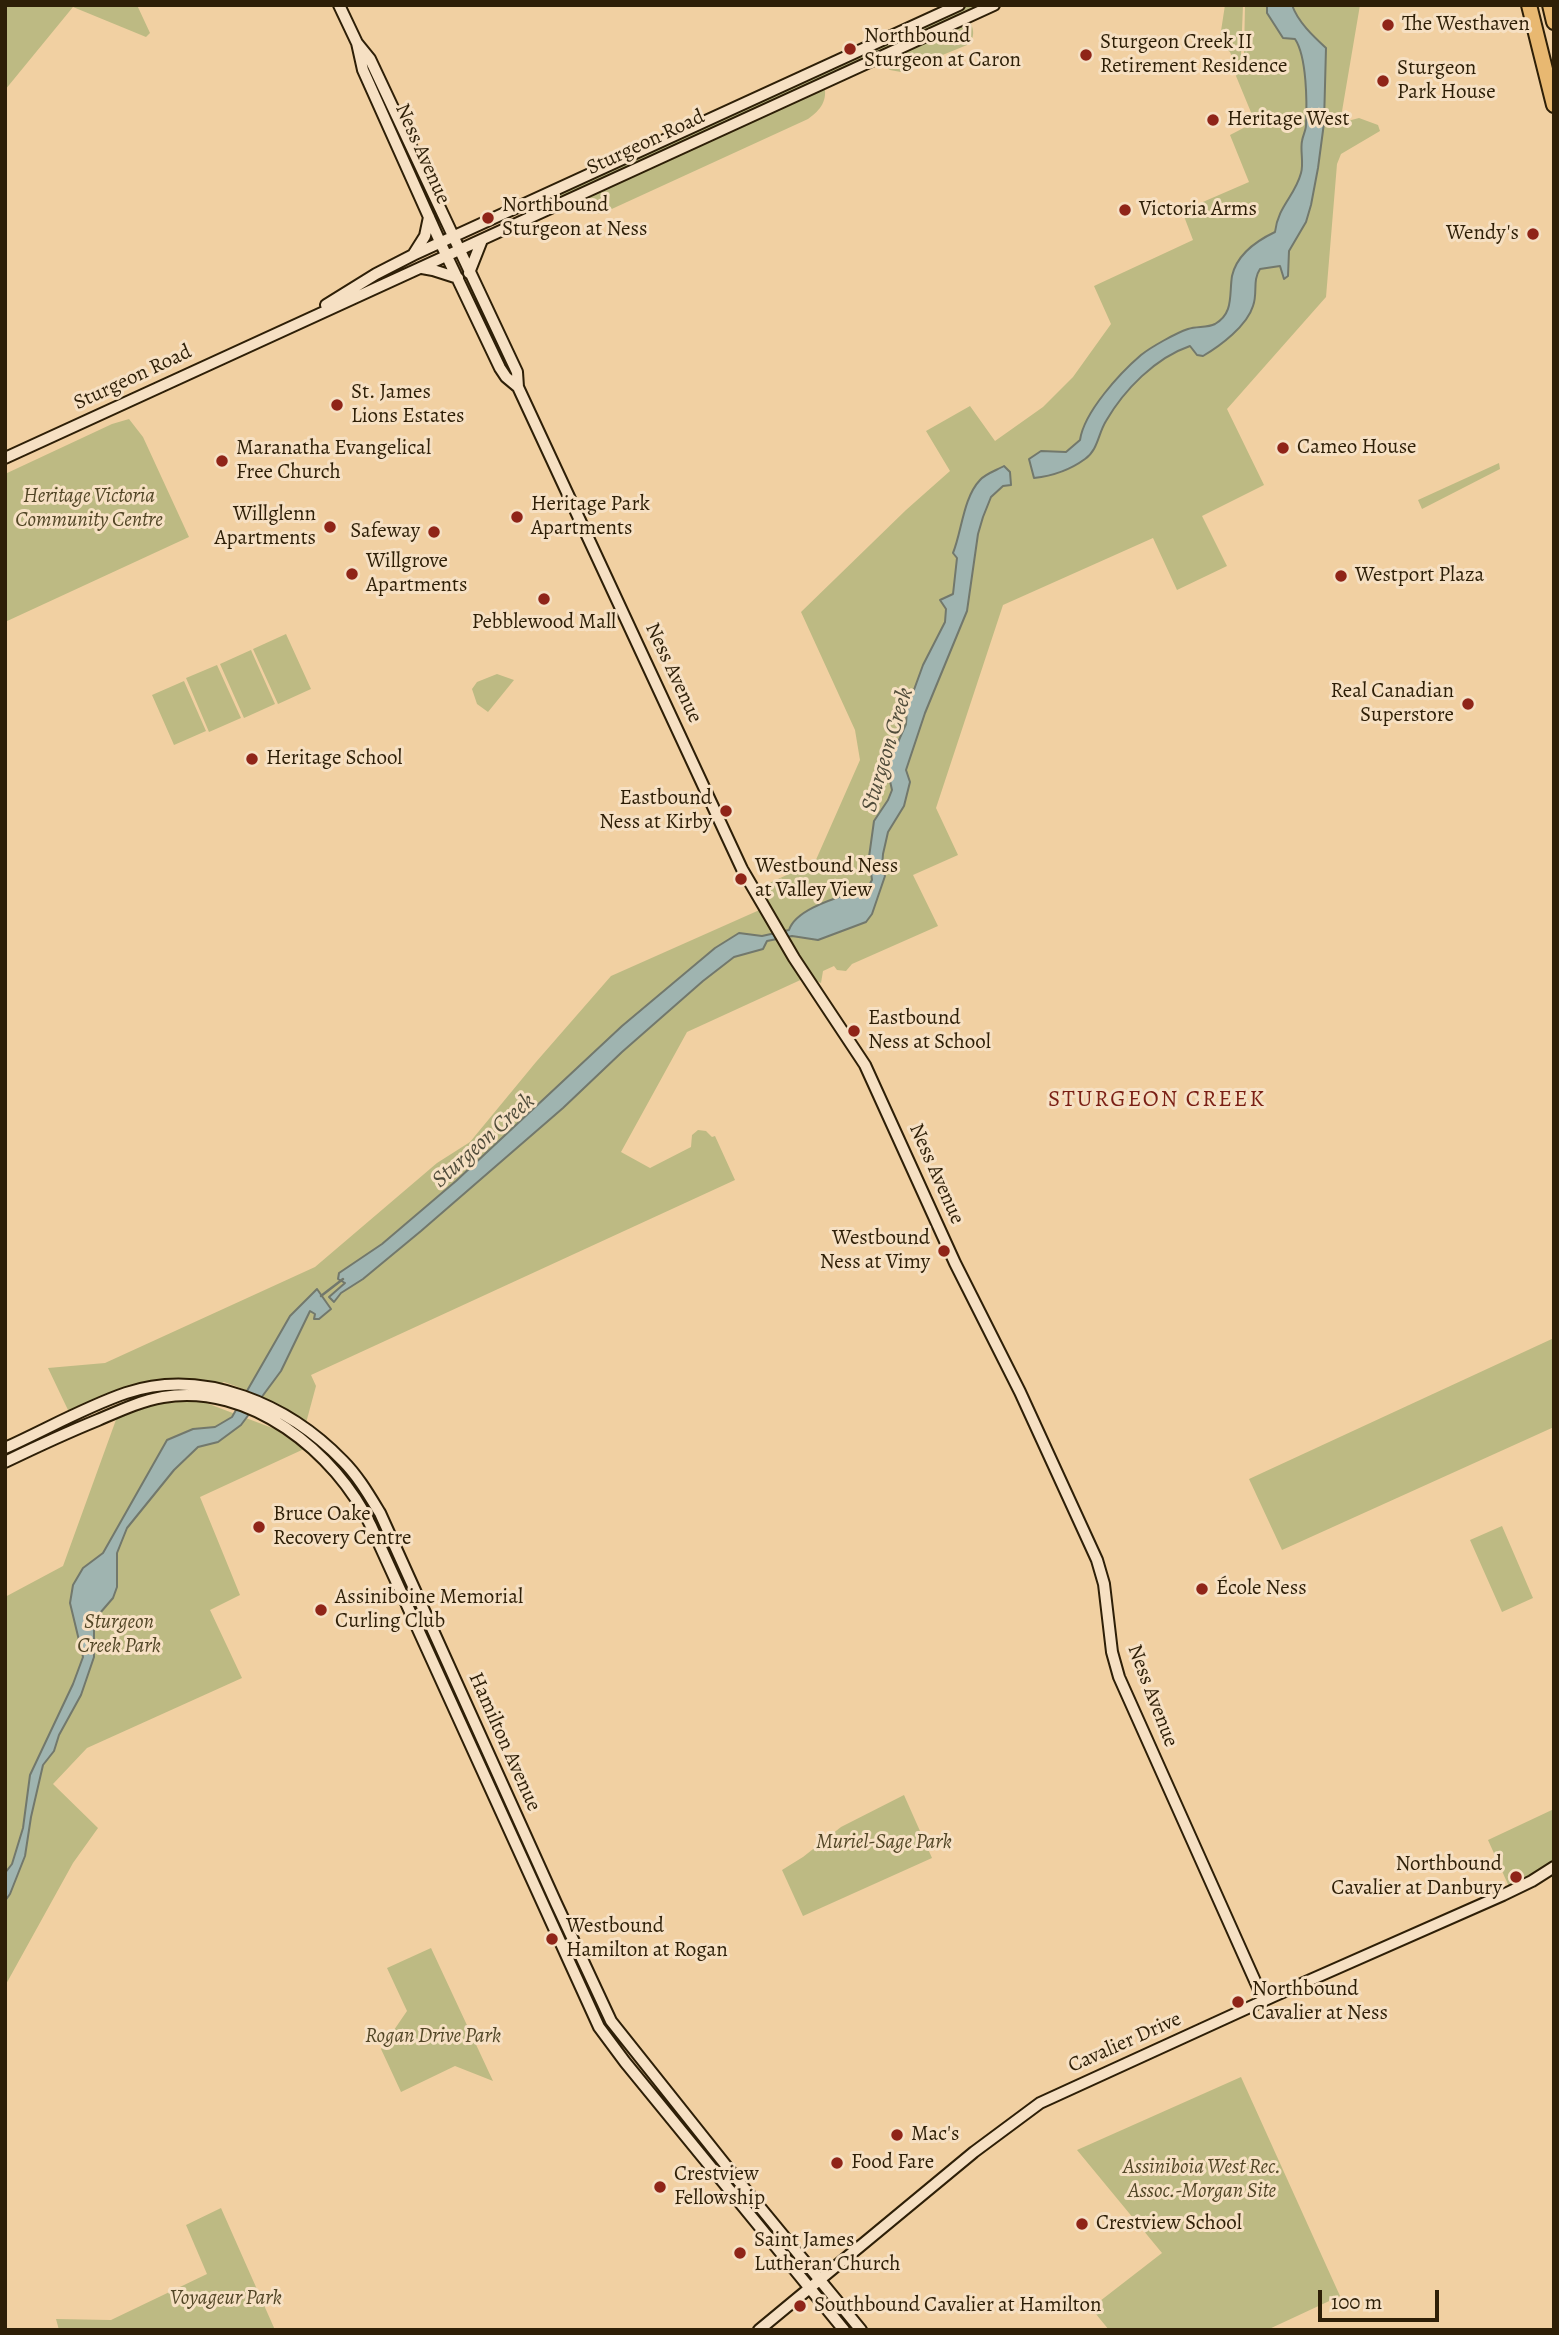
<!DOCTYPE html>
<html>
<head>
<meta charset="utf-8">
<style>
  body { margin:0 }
  #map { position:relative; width:1559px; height:2335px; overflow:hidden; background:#f1d0a2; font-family:Alegreya,serif }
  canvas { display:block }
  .frame { position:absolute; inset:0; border:7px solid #2e1f07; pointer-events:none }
  .scale { position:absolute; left:1318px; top:2290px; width:121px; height:32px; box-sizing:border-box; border:4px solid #2e1f07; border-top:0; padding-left:9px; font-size:21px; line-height:24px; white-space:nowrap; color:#2e1f07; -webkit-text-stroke:5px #f6e0c3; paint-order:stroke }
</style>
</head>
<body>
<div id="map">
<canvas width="1559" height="2335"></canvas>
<div class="frame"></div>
<div class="scale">100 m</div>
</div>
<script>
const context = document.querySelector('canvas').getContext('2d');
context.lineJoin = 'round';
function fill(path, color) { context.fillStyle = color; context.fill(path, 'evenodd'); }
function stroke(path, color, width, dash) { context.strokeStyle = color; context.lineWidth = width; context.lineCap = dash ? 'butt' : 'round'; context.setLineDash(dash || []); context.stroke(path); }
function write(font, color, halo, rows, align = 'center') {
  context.font = font + ' Alegreya,serif'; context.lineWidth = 6; context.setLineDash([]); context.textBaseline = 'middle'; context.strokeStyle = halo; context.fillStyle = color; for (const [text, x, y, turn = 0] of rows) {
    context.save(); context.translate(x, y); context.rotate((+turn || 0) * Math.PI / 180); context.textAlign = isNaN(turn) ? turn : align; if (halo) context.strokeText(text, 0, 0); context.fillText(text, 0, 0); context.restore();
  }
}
const green = new Path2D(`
  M 5,5 L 137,5 L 150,33 L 146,37 L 73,7 L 5,90 Z
  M 959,5 L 994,5 L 968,17 C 973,27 977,37 967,45 L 901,72 L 890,70 L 875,60 L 824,84 C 828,100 821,110 808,119 L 603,213 C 587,215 576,211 564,202 L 551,208 L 545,195 Z
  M 1225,5 L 1243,5 L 1241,56 L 1237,69 L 1232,71 L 1234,61 L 1230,52 L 1219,44 Z
  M 1245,5 L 1360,5 L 1340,123 L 1359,118 L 1378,125 L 1380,131 L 1341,154 L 1337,164 L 1326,297 L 1227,409 L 1264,485 L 1202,516 L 1227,566 L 1177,590 L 1153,538 L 1003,605 L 936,808 L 958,855 L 913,875 L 938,926 L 852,964 L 846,971 L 837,970 L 834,966 L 823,971 L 821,983 L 807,977 L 687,1032 L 621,1152 L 650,1168 L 691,1147 L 692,1135 L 698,1130 L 706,1131 L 712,1137 L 715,1136 L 735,1180 L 311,1375 L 316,1386 L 306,1423 C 279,1406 255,1392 224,1382 L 220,1384 C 159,1373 127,1391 72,1411 L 68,1410 L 48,1368 L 105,1363 L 315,1267 L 437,1163 L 470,1142 L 536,1062 L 611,976 L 764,908 L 754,890 L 815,862 L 860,760 L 855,730 L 801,612 L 906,510 L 950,471 L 926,431 L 970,406 L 995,441 L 1043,407 L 1073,377 L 1111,324 L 1094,286 L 1193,240 L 1182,211 L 1249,182 L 1230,135 L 1255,122 L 1236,76 L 1244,55 Z
  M 129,419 L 143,437 L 189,537 L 5,622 L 5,474 L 112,424 Z
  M 1499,463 L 1500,469 L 1422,509 L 1418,500 Z
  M 286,634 L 311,689 L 278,704 L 253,649 Z
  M 251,650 L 275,704 L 244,718 L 220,664 Z
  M 217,665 L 241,718 L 209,732 L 186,678 Z
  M 497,674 L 514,680 L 488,712 L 477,704 L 472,689 L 477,682 Z
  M 184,681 L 206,731 L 174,745 L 152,695 Z
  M 1554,1338 L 1554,1427 L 1282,1550 L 1249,1479 Z
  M 201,1401 L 275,1429 L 304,1449 L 200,1497 L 240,1595 L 210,1610 L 242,1678 L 87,1748 L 53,1784 L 98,1828 L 73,1863 L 5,1986 L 5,1597 L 63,1566 L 117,1417 C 145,1405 171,1401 201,1401 Z
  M 1502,1526 L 1533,1598 L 1502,1612 L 1470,1540 Z
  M 904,1795 L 932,1858 L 803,1916 L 782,1870 L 803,1857 L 841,1827 Z
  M 1554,1809 L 1554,1867 L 1511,1891 L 1488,1840 Z
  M 431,1948 L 493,2081 L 455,2066 L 401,2092 L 381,2049 L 407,2011 L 387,1968 Z
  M 1241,2077 L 1340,2296 L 1267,2330 L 1109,2330 L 1091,2308 L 1162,2253 L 1077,2150 Z
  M 221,2208 L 275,2330 L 59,2330 L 56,2319 L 111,2320 L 207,2274 L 186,2225 Z`);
const water = new Path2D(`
  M 1267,5 L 1292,5 C 1298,22 1313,36 1326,48 L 1324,123 L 1318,168 L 1311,205 L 1306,222 L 1289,251 L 1288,276 L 1284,279 L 1280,266 L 1260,269 C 1252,281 1258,293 1253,306 C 1247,326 1220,346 1203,356 L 1197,355 L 1190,346 C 1155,358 1124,390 1106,421 C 1098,434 1098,450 1085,459 C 1070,470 1052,476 1034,478 L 1029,459 L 1041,451 L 1066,452 L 1080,440 C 1084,412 1120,373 1141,355 C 1151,347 1176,333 1188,329 C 1197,326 1207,328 1215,324 C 1234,313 1229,295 1232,276 C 1237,254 1256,241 1275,232 C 1278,206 1295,196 1301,173 C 1304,163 1300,151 1302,141 C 1303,135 1306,130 1306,125 C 1307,103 1307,57 1295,39 L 1283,38 L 1267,13 Z
  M 1004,466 L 1010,472 L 1011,485 L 1003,486 L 991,497 L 983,517 L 978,534 L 967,611 L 925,713 L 906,770 L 910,782 L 904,806 L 888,832 L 883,854 L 882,868 L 885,876 L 872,914 L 866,922 L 818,940 L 792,936 L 767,941 L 763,949 L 734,957 L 703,981 L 622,1052 L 563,1108 L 421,1231 L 363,1279 L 341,1293 L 334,1302 L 329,1297 L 345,1283 L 338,1279 L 339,1273 L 382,1244 L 456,1181 L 622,1026 L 715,948 L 739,933 L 762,936 L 789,930 C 797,906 846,896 868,887 L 872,880 L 869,857 L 874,821 L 888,800 L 892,790 L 888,772 L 891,758 L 906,724 L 907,709 L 923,665 L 945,622 L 946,609 L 940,600 L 953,594 L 957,558 L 953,553 C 962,531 963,498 980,480 C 985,474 997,470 1004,466 Z
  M 317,1289 L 331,1309 L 319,1319 L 314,1319 L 315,1314 L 310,1311 L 281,1371 L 241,1425 L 218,1442 L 198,1447 L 174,1470 L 127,1528 L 117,1553 L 117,1587 L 113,1598 L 94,1620 L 94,1657 L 81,1695 L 59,1735 L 54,1751 L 43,1765 L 31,1817 L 25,1856 L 10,1894 L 5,1901 L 5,1873 L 12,1864 L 23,1828 L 30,1775 L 73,1684 L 83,1657 L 70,1603 L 73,1585 L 83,1568 L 103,1553 L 167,1440 L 193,1429 L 215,1427 L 232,1417 L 290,1316 Z`);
const stream = new Path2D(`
  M 321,1296 L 343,1279`);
const secondary = new Path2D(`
  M 339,5 L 357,43 L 363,70 L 441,244 L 500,368 L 506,377 L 518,387
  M 357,43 L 370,59 L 517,372 L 518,387 L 742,869 L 794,958 L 865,1065 L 955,1263 L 1020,1392 L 1097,1560 L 1104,1584 L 1112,1652 L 1119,1677 L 1264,2001
  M 413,255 L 425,236 L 429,217
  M 422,268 L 433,270 L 458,278
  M 469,273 L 482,240
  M 326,305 L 376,274 L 413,255 L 959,5
  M 5,458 L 994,5
  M 5,1448 C 45,1430 85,1407 126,1393 C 204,1367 289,1405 343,1461 C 358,1476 369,1495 380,1513 L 556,1903 L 611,2021 L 736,2178 L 861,2330
  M 5,1462 C 36,1447 66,1433 98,1420 C 119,1411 140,1401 163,1397 C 249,1382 336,1452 371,1526 L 599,2027 L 625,2062 L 844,2330
  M 759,2330 L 974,2152 L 1040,2103 L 1274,1996 L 1503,1895 L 1532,1881 L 1554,1867`);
const highway = new Path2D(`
  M 1529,5 L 1554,105
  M 1550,5 L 1554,22`);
const markers = [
  [1388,25,7,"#8f2418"],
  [850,49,7,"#8f2418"],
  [1086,55,7,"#8f2418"],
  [1383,81,7,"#8f2418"],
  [1213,120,7,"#8f2418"],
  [1125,210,7,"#8f2418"],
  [488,218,7,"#8f2418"],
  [1533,234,7,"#8f2418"],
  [337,405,7,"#8f2418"],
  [1283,448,7,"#8f2418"],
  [222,461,7,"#8f2418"],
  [517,517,7,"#8f2418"],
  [330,527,7,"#8f2418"],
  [434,532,7,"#8f2418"],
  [352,574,7,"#8f2418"],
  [1341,576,7,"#8f2418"],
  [544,599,7,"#8f2418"],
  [1468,704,7,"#8f2418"],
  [252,759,7,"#8f2418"],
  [726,811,7,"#8f2418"],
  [741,879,7,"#8f2418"],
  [854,1031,7,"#8f2418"],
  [944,1251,7,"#8f2418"],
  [259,1527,7,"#8f2418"],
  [1202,1589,7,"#8f2418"],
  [321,1610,7,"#8f2418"],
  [1516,1877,7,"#8f2418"],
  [552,1939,7,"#8f2418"],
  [1238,2002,7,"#8f2418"],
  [897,2135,7,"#8f2418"],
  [837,2163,7,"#8f2418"],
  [660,2187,7,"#8f2418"],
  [1082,2224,7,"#8f2418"],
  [740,2253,7,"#8f2418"],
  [800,2306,7,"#8f2418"]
];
const poiNames = [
  ["The Westhaven",1402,25],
  ["Northbound",864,37],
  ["Sturgeon at Caron",864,61],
  ["Sturgeon Creek II",1100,43],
  ["Retirement Residence",1100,67],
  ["Sturgeon",1397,69],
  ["Park House",1397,93],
  ["Heritage West",1227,120],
  ["Northbound",502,206],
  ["Sturgeon at Ness",502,230],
  ["Victoria Arms",1139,210],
  ["Wendy's",1519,234,"right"],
  ["St. James",351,393],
  ["Lions Estates",351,417],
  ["Cameo House",1297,448],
  ["Maranatha Evangelical",236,449],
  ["Free Church",236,473],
  ["Heritage Park",531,505],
  ["Apartments",531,529],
  ["Willglenn",316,515,"right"],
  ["Apartments",316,539,"right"],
  ["Safeway",420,532,"right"],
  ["Willgrove",366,562],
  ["Apartments",366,586],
  ["Westport Plaza",1355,576],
  ["Pebblewood Mall",544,623,"center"],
  ["Real Canadian",1454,692,"right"],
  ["Superstore",1454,716,"right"],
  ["Heritage School",266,759],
  ["Eastbound",712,799,"right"],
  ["Ness at Kirby",712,823,"right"],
  ["Westbound Ness",755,867],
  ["at Valley View",755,891],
  ["Eastbound",868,1019],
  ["Ness at School",868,1043],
  ["Westbound",930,1239,"right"],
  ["Ness at Vimy",930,1263,"right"],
  ["Bruce Oake",273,1515],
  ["Recovery Centre",273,1539],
  ["École Ness",1216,1589],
  ["Assiniboine Memorial",335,1598],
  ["Curling Club",335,1622],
  ["Northbound",1502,1865,"right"],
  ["Cavalier at Danbury",1502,1889,"right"],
  ["Westbound",566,1927],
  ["Hamilton at Rogan",566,1951],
  ["Northbound",1252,1990],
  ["Cavalier at Ness",1252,2014],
  ["Mac's",911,2135],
  ["Food Fare",851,2163],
  ["Crestview",674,2175],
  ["Fellowship",674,2199],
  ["Crestview School",1096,2224],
  ["Saint James",754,2241],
  ["Lutheran Church",754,2265],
  ["Southbound Cavalier at Hamilton",814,2306]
];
const streetNames = [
  ["Sturgeon Road",646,143,-25],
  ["Ness Avenue",422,154,66],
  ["Sturgeon Road",133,378,-25],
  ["Ness Avenue",673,673,65],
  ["Ness Avenue",936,1174,66],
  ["Ness Avenue",1152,1696,69],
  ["Hamilton Avenue",504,1742,66],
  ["Cavalier Drive",1125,2043,-24]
];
const parkNames = [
  ["Heritage Victoria",89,497],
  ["Community Centre",89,521],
  ["Sturgeon",119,1623],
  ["Creek Park",119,1647],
  ["Muriel-Sage Park",884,1843],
  ["Rogan Drive Park",433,2037],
  ["Assiniboia West Rec.",1202,2168],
  ["Assoc.-Morgan Site",1202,2192],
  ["Voyageur Park",226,2299]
];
const waterNames = [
  ["Sturgeon Creek",888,750,-73],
  ["Sturgeon Creek",484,1141,-42]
];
const neighbourhoodNames = [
  ["STURGEON CREEK",1157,1100]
];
fill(green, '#bdba83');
fill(water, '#9fb4b0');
stroke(water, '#72786c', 2);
stroke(stream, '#72786c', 2.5);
stroke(secondary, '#2e1f07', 14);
stroke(highway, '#2e1f07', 18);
stroke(secondary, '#f6e0c3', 10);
stroke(highway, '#e8b871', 14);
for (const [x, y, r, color] of markers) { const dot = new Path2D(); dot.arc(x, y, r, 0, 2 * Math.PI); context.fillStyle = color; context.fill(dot); stroke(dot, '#f6e0c3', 2.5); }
write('21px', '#2e1f07', '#f6e0c3', poiNames, 'left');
write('21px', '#2e1f07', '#f6e0c3', streetNames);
write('italic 21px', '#524626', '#f6e0c3', parkNames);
write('italic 23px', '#504c3a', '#f6e0c3', waterNames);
context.letterSpacing = '2px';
write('23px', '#7a1f14', '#f6e0c3', neighbourhoodNames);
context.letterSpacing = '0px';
</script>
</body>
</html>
